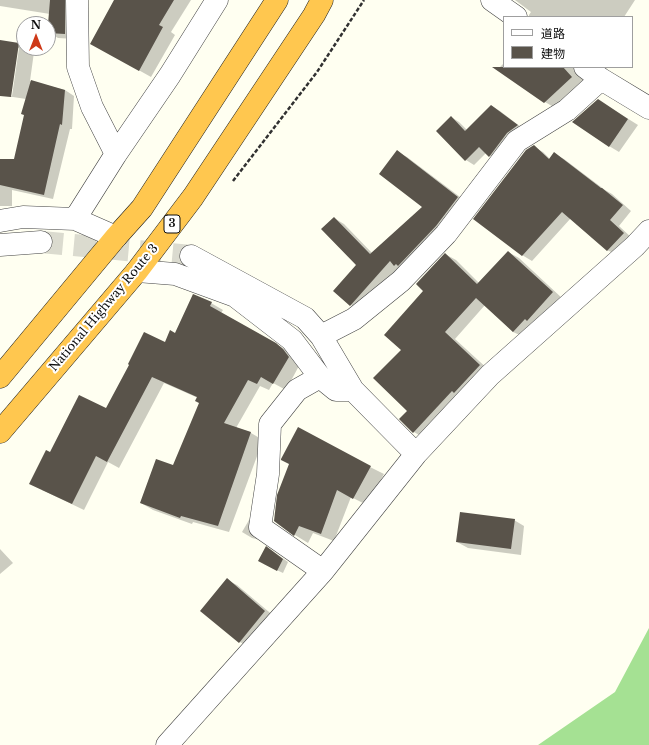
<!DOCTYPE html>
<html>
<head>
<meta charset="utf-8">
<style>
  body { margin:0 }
  #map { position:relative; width:649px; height:745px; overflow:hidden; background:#fffff1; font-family:"Libre Baskerville","Noto Sans JP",serif }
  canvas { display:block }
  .legend { position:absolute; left:503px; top:16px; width:130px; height:52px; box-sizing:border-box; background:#fff; border:1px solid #9f9f9f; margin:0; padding:5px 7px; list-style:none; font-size:12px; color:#0f0f0f }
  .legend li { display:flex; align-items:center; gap:8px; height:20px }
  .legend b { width:20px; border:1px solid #9f9f9f }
  .north { position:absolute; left:16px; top:16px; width:40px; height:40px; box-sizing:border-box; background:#fff; border:1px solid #9f9f9f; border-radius:50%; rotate:0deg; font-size:11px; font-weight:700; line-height:16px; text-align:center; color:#0f0f0f }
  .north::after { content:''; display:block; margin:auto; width:14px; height:18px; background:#ce3918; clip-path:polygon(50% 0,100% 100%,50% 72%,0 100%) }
</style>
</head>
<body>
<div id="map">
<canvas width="649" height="745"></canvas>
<ul class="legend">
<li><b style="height:5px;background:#fff"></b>道路</li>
<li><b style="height:11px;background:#59534a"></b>建物</li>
</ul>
<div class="north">N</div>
</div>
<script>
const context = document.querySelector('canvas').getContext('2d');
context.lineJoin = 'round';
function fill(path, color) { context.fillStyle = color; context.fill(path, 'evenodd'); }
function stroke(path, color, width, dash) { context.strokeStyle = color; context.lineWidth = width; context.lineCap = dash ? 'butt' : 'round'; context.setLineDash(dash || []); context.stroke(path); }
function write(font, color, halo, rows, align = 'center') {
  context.font = font + ' "Libre Baskerville",serif'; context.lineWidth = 4; context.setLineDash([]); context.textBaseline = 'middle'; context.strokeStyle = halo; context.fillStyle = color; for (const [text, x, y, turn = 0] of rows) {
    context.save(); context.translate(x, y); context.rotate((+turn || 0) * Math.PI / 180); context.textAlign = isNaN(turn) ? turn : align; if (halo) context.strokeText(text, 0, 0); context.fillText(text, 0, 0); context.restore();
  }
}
const forest = new Path2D(`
  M 649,628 L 649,745 L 538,745 L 615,692 Z`);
const shadow = new Path2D(`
  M 0,0 L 76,0 L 75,39 L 58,38 L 48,32 L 50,14 L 0,6 Z
  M 127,0 L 191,0 L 171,32 L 175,35 L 151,77 L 92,44 Z
  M 515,0 L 635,0 L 624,17 L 529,17 L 529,15 L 531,12 Z
  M 0,41 L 19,44 L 24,47 L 24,48 L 26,48 L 34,52 L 30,81 L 65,90 L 74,96 L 72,129 L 70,129 L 53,199 L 12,190 L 12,206 L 0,206 L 0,160 L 15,160 L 25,115 L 26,99 L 0,95 ZM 17,48 L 19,48 L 12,96 L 10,96 Z
  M 504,63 L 504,67 L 587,67 L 585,79 L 557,109 L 545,102 L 507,76 L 499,68 Z
  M 598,100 L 638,125 L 619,152 L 609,146 Z
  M 492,106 L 500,111 L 526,131 L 498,161 L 486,153 L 474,165 L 466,160 L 451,117 L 459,122 L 467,130 Z
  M 534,147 L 543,152 L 550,159 L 554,154 L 564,159 L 605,190 L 612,194 L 631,211 L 619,226 L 633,239 L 617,255 L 607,250 L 571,218 L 532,261 L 522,255 Z
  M 397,152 L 407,157 L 468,203 L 405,271 L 399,267 L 360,311 L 351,305 L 357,265 L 334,218 L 344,224 L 372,253 L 424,207 Z
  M 508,252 L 519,258 L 563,299 L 524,337 L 513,332 L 485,305 L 455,339 L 490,371 L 424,438 L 414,432 L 408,411 L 402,350 L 425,291 L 445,254 L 456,260 L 479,283 Z
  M 211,303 L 223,310 L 221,313 L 288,351 L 300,364 L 286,390 L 273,383 L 269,390 L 260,386 L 236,428 L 251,433 L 263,440 L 229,532 L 193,522 L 192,524 L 153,510 L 141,503 L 174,466 L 200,402 L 198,398 L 164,383 L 119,468 L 108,462 L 84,510 L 42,490 L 50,453 L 106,409 L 165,343 Z
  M 370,467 L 384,474 L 367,505 L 351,497 L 334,541 L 313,533 L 308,543 L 295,535 L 275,521 Z
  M 249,520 L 259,526 L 260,540 L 252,538 L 242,532 Z
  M 514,520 L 524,526 L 521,555 L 468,548 L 457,542 Z
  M 0,549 L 13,563 L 0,574 Z
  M 271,550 L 288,562 L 283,573 L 264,564 Z
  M 227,580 L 237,585 L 275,617 L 250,648 L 240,642 Z`);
const building = new Path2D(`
  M 50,0 L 65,0 L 65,34 L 48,33 L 48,24 Z
  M 114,0 L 174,0 L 159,25 L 163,27 L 139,71 L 90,44 Z
  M 0,40 L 19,43 L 11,97 L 0,96 Z
  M 492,67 L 563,67 L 572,77 L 544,103 Z
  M 31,80 L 65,90 L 62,125 L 60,124 L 44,195 L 0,185 L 0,159 L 14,159 L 24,115 L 21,114 Z
  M 598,99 L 628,119 L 609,147 L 572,122 Z
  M 491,105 L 518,125 L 507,133 L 489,157 L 479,147 L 465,161 L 436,131 L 451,116 L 465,131 Z
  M 534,145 L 549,159 L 554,152 L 601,188 L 602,188 L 623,205 L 610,220 L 624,233 L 607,251 L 562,212 L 522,256 L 473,219 L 526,150 Z
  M 397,150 L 458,197 L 436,226 L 398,266 L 396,264 L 394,266 L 390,261 L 350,306 L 333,291 L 356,265 L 321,229 L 334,217 L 370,254 L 422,207 L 379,174 Z
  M 508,251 L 553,292 L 527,321 L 525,319 L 513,332 L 476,298 L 445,332 L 480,365 L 454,393 L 452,391 L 413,433 L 399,419 L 407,411 L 373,378 L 401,350 L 384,335 L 423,291 L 416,284 L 445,253 L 477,284 Z
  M 193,294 L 212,302 L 210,306 L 276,343 L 283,349 L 289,357 L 273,384 L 261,377 L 257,384 L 248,380 L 224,423 L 251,432 L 218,526 L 181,516 L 180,518 L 140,503 L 156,459 L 173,465 L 199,403 L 195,401 L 197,397 L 152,377 L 107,462 L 96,456 L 72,504 L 29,484 L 46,450 L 50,452 L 79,395 L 106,408 L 129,365 L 128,364 L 144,332 L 165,342 L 170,330 L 175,333 Z
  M 298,427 L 371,466 L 353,499 L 337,490 L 321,534 L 299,526 L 294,536 L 274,521 L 277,495 L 289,464 L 281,460 L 281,459 Z
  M 460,512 L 515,519 L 511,549 L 456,542 Z
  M 266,546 L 283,559 L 277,571 L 258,561 Z
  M 227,578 L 265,611 L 239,643 L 200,611 Z`);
const streetTunnel = new Path2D(`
  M 41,242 L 191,256`);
const path = new Path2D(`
  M 233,181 L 317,72 L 364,0`);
const street = new Path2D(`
  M 77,0 L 78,67 L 92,107 L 116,154
  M 492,0 L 516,17
  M 585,67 L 601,79 L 649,108
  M 75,219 L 116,154 L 170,75 L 217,0
  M 0,221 L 23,217 L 75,219 L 116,237
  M 0,245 L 41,242
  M 191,256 L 305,318 L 321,336 L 353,390 L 416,454
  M 137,271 L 175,274 L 235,296 L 292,340 L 320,377 L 336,390 L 353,390
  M 321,336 L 354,319 L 401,281 L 446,234 L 517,141 L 567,110 L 601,79
  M 320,377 L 297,390 L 270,424 L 268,474 L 260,527 L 323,571
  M 167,745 L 323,571 L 416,454 L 490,375 L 635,246 L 649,231`);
const highway = new Path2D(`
  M 0,377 L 116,237 L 142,208 L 277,0
  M 0,432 L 137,271 L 193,197 L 314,15 L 322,0`);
const shields = [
  [172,224,16]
];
const shieldNames = [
  ["3",172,224]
];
const streetNames = [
  ["National Highway Route 3",104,308,-50]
];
fill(forest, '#a5e193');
fill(shadow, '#0003');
fill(building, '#59534a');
stroke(streetTunnel, '#dbdbcf', 22, [22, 11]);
stroke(street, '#424242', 23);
stroke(highway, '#202020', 23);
stroke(path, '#313131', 2.5, [4, 2]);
stroke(street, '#fff', 22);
stroke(highway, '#ffc74f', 22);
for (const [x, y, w] of shields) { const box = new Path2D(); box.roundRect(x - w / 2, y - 9, w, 18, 3); context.fillStyle = '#fff'; context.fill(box); stroke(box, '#0f0f0f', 1); }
write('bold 11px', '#0f0f0f', null, shieldNames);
write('12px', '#0f0f0f', '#fff', streetNames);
</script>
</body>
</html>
